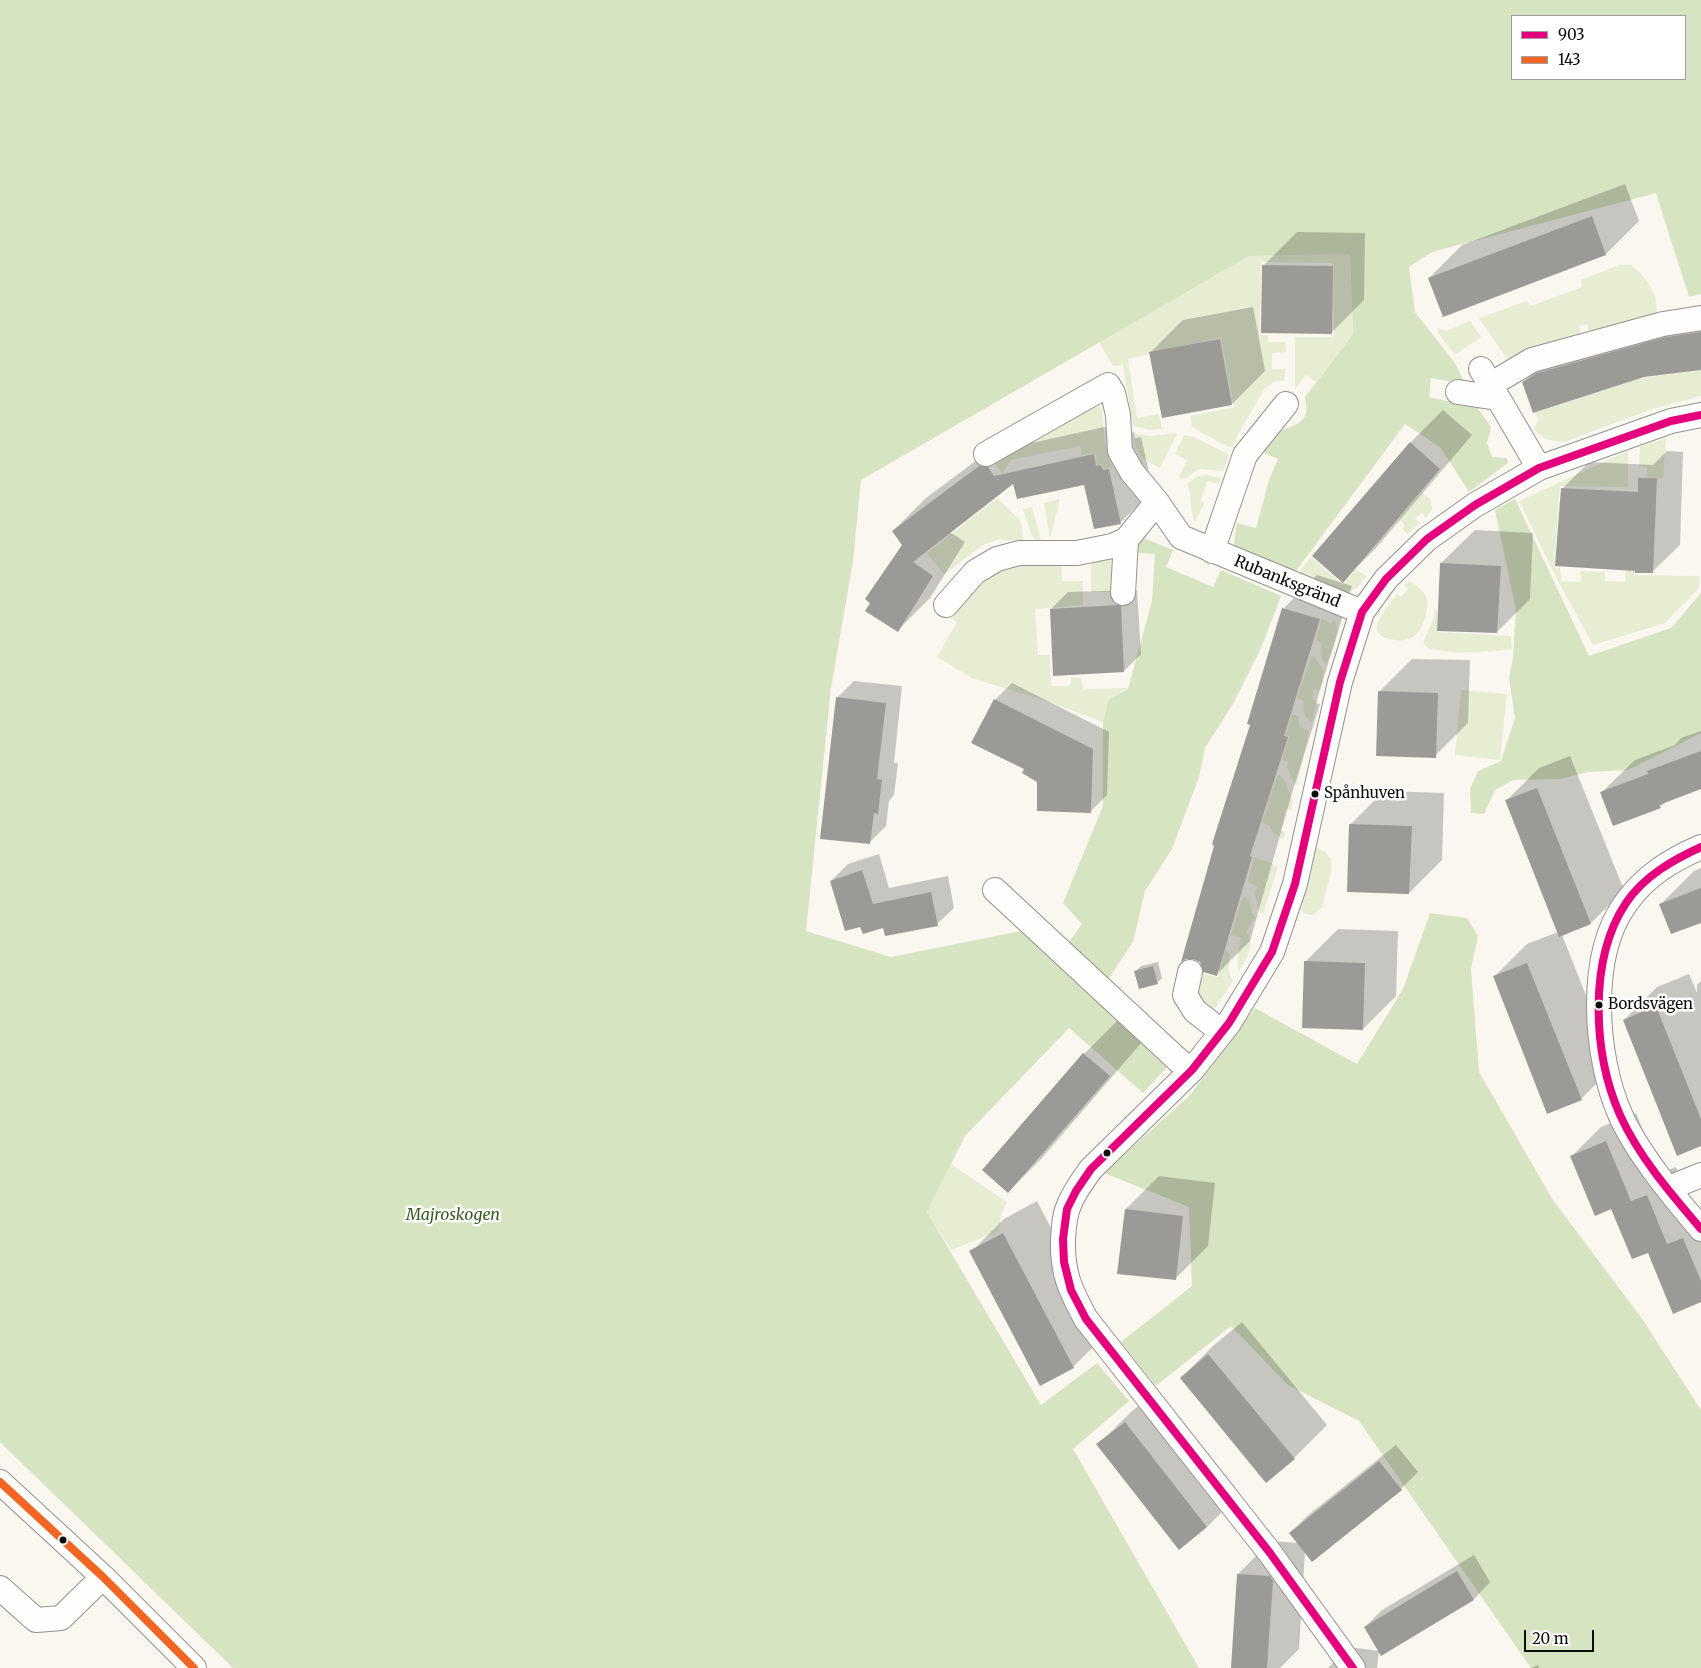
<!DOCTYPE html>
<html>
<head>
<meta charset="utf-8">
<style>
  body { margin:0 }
  #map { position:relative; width:1701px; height:1668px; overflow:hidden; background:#f9f7f0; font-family:Merriweather,serif }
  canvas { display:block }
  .legend { position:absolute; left:1511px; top:15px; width:175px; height:65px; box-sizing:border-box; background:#fff; border:1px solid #9e9e9e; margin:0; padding:6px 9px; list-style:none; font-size:15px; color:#0c0c0c }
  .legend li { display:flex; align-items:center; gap:10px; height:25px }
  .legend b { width:25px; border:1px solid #9e9e9e }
  .scale { position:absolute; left:1524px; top:1630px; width:70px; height:22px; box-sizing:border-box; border:2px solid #0c0c0c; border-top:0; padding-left:6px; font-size:15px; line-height:18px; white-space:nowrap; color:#0c0c0c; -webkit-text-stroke:4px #fff; paint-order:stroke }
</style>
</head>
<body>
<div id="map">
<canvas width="1701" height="1668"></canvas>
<ul class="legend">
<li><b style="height:6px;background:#e5007d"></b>903</li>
<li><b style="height:6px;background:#f26522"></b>143</li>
</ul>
<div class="scale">20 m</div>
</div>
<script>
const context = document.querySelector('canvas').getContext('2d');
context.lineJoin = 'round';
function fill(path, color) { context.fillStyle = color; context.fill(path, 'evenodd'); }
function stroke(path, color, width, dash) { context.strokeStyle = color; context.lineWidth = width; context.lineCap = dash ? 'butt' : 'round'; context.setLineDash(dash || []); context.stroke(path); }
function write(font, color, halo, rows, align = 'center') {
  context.font = font + ' Merriweather,serif'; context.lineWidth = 5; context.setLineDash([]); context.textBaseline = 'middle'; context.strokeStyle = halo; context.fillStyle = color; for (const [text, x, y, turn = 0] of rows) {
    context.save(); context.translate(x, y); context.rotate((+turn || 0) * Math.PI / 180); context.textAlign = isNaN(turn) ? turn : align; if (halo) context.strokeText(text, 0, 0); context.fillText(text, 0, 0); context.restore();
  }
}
const green = new Path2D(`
  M 1350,254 L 1353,334 L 1305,398 L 1305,396 L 1316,382 L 1306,375 L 1295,389 L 1295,337 L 1334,337 L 1333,263 L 1261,262 L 1260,335 L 1268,336 L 1268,342 L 1285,342 L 1286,352 L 1272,353 L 1272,369 L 1286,369 L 1284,380 L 1274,382 L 1265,388 L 1240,431 L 1233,446 L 1228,447 L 1192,427 L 1190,416 L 1234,407 L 1221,337 L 1128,359 L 1137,418 L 1159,414 L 1162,429 L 1149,430 L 1133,426 L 1123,365 L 1113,366 L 1099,342 L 1249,256 Z
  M 1619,265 L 1631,265 C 1646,277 1660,295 1656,315 L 1590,336 L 1587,324 L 1579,326 L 1581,338 L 1509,362 L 1479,318 L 1527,301 L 1531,306 L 1582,287 L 1581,280 Z
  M 1470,321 L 1481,337 L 1455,355 L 1438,333 L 1437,328 L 1447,331 Z
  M 1701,370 L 1701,396 L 1652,409 L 1564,442 C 1550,441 1543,440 1534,429 C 1537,423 1540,419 1535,413 L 1629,382 L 1630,380 Z
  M 1093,406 L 1101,407 L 1102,409 C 1104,429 1104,448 1112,467 L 1104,469 L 1102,464 L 1097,465 L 1095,453 L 1082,455 L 1080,446 L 1011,460 L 1002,474 L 993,461 Z
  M 1134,433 L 1149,436 L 1176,433 L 1177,434 L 1160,468 C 1142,460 1134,454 1134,433 Z
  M 1184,435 L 1194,437 L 1226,453 L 1229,456 L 1223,471 L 1199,469 L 1184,479 L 1179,477 L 1187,460 L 1175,454 Z
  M 1666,438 L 1663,478 L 1647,477 L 1647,467 L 1639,467 L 1640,447 Z
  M 1628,451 L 1628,487 L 1560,486 L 1554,567 L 1560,568 L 1561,581 L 1581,582 L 1581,571 L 1605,572 L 1605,581 L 1625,582 L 1627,543 L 1634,543 L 1634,575 L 1700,576 L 1699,588 L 1665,623 L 1593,645 L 1557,579 L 1519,501 Z
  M 1206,475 L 1221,478 L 1219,484 L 1207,481 L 1201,501 L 1204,504 L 1195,522 C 1189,510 1193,496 1187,484 L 1198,476 Z
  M 1422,492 L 1430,499 L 1432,509 L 1426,518 L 1422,513 L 1415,518 L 1420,523 L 1407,534 L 1403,529 L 1404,524 L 1399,519 Z
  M 997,498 L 1020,520 L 1024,541 L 999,539 L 981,546 L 945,574 L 942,572 L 927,553 Z
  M 1060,499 L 1050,538 L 1044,503 Z
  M 1032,507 L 1042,544 L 1040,548 L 1032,536 L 1023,509 Z
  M 1106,556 C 1116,563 1111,581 1111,592 L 1091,592 L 1091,565 L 1093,559 Z
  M 1311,557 L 1343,585 L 1355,570 L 1367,576 L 1357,588 L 1343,593 L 1297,575 Z
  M 1061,561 L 1062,581 L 1083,581 L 1083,605 L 1035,609 L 1038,655 L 1050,655 L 1051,686 L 1070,686 L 1071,677 L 1081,678 L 1083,689 L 1128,688 L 1108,700 L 1103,722 L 1049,702 L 972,678 L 937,657 L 957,622 L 949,617 L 981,581 L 1002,567 Z
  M 1409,581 C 1416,585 1422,589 1426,596 C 1428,601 1427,610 1426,615 C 1420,637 1409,645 1386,638 C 1381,636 1376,633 1377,627 C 1377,619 1392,601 1397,594 L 1401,597 L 1408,589 L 1404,586 Z
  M 1434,610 L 1437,610 L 1437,632 L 1511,636 L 1512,649 C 1484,652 1453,656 1426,647 L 1423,642 L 1434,617 Z
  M 1322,618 L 1331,624 L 1334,620 C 1343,633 1331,652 1326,665 L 1322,658 L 1321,643 L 1316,640 Z
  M 1312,655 L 1314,656 L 1324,671 L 1320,690 L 1314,689 L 1312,699 L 1317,702 L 1312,722 C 1303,718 1303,710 1304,701 L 1297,698 Z
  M 1461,690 L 1507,694 L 1500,760 L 1455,755 Z
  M 1292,714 L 1298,716 L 1300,727 L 1309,731 L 1297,786 L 1294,784 L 1287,767 L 1288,762 L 1282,760 L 1289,736 L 1286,735 Z
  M 1278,774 L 1284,779 L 1293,802 L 1291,810 L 1286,809 L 1281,830 L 1285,832 L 1283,840 L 1272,831 L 1270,826 L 1262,823 Z
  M 1316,847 L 1325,852 L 1331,859 L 1331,872 L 1322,907 L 1313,915 L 1305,914 L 1301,910 Z
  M 1254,857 L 1271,863 L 1278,867 L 1263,914 L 1259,911 L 1255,892 L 1258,887 L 1248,882 Z
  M 1243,896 L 1249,899 L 1253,915 L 1257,920 L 1253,919 L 1247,932 C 1255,950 1246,957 1238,973 L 1238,953 L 1241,938 L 1231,935 Z
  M 1225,951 L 1230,953 C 1229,962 1227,972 1233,981 L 1211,1014 L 1193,991 L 1198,973 L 1218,977 Z
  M 951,1164 L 1007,1202 L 1001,1215 L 999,1231 L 951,1250 L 927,1212 Z`);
const forest = new Path2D(`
  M 0,0 L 1701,0 L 1701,294 L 1689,297 L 1656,193 L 1432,252 L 1409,267 L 1415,312 L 1455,363 L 1465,384 L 1431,378 L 1429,397 L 1478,408 L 1491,427 L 1487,443 L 1492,457 L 1507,458 L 1508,463 L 1469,492 L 1440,447 L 1405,424 L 1293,575 L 1236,551 L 1234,543 L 1237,523 L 1256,528 L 1269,480 L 1278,459 L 1262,452 C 1266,446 1270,436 1276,433 C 1293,424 1312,425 1305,398 L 1353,334 L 1350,254 L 1249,256 L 861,480 L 853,561 L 831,688 L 806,931 L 891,957 L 1026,930 L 1169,1065 L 1143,1093 L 1069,1028 L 965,1136 L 927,1212 L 1041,1405 L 1097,1363 L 1129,1401 L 1073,1449 L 1199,1668 L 233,1668 L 0,1442 ZM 1512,16 L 1685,16 L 1685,79 L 1512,79 Z
  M 1515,499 L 1589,656 L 1671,628 L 1701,593 L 1701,733 L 1628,770 L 1588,772 L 1560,779 L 1513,780 L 1495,790 L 1484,814 L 1471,813 L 1470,789 L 1478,771 L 1501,761 L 1515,718 L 1509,678 L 1513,657 L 1516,610 L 1495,510 Z
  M 1144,538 L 1173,550 L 1166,567 L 1213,587 L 1221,570 L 1281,596 L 1261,648 L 1233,704 L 1205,748 L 1199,777 L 1172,849 L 1145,891 L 1133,942 L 1105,984 L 1069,942 L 1082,924 L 1063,903 L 1103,806 L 1103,722 L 1108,700 L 1128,689 L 1152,601 L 1155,554 L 1136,553 L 1136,542 Z
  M 1430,913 L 1467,918 L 1478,936 L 1471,969 L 1479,1072 L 1553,1200 L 1643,1320 L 1701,1410 L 1701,1668 L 1531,1668 L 1359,1421 L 1288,1385 L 1231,1326 L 1156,1386 L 1121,1342 L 1192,1286 L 1189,1207 L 1104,1173 L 1190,1095 L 1255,1008 L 1357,1064 L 1403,989 Z`);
const shadow = new Path2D(`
  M 1625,184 L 1639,221 L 1606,254 L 1429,278 L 1462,245 Z
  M 1297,232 L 1365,233 L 1364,300 L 1331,333 L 1264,265 Z
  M 1701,305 L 1701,368 L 1524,382 L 1557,349 L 1572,340 Z
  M 1253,307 L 1265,371 L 1232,404 L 1150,353 L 1183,320 Z
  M 1443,410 L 1472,435 L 1376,548 L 1343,581 L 1410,443 Z
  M 1127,422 L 1129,434 L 1134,432 L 1135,438 L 1141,437 L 1153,490 L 1120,523 L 1085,483 L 1014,482 L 950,532 L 965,542 L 930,598 L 897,631 L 903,544 L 893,531 L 926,498 L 1013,433 L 1027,444 Z
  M 1667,451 L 1683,452 L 1680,545 L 1652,572 L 1562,489 L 1589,462 L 1653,465 Z
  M 1475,530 L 1533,533 L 1530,599 L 1497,632 L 1441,563 Z
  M 1317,575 L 1352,586 L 1316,703 L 1320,704 L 1292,793 L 1250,941 L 1217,974 L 1251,724 L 1248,723 L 1284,608 Z
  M 1137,590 L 1141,654 L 1124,671 L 1051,609 L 1068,592 Z
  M 1412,659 L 1470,660 L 1468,723 L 1435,756 L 1379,692 Z
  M 854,681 L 902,686 L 894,763 L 898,763 L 894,795 L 889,801 L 886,826 L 869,843 L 837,698 Z
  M 1012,683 L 1109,732 L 1107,795 L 1090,812 L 1039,781 L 1026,769 L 995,700 Z
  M 1701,731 L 1701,788 L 1667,801 L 1660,807 L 1601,793 L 1635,760 L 1675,745 L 1681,738 Z
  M 1570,756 L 1624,890 L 1591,923 L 1562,935 L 1614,1066 L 1581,1099 L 1494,977 L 1527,944 L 1558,932 L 1506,801 L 1539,768 Z
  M 1384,791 L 1444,793 L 1442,860 L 1409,893 L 1351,824 Z
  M 879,854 L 889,888 L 948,876 L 954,908 L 937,924 L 884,926 L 831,881 L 848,864 Z
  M 1701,868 L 1701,921 L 1661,904 L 1694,871 Z
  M 1338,929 L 1398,931 L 1396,996 L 1363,1029 L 1305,962 Z
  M 1158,962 L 1162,978 L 1157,983 L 1136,971 L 1141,966 Z
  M 1689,974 L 1697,993 L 1697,985 L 1701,981 L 1701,1145 L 1624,1020 L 1657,987 Z
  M 1117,1021 L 1142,1042 L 1041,1159 L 1008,1192 L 1084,1054 Z
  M 1636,1113 L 1660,1173 L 1676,1167 L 1697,1216 L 1701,1214 L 1701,1301 L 1648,1251 L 1612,1208 L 1572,1156 L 1601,1127 Z
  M 1159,1176 L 1215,1183 L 1208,1246 L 1175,1279 L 1126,1209 Z
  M 1037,1201 L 1106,1334 L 1073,1367 L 1040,1384 L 971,1252 L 1004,1219 Z
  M 1242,1322 L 1327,1425 L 1294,1458 L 1181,1378 L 1214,1345 Z
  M 1158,1390 L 1240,1494 L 1207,1527 L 1179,1548 L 1098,1445 L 1131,1412 Z
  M 1396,1445 L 1418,1472 L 1401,1489 L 1313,1560 L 1305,1551 L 1299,1649 L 1280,1668 L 1232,1668 L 1238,1574 L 1271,1541 L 1299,1543 L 1291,1533 L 1307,1516 Z
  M 1474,1555 L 1490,1582 L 1474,1599 L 1382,1654 L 1365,1627 L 1382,1610 Z
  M 1349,1647 L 1379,1651 L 1377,1668 L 1328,1668 Z
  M 1538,1665 L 1539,1668 L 1531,1668 Z`);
const building = new Path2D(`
  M 1592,216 L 1606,255 L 1443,317 L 1428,278 Z
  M 1262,265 L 1333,266 L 1332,334 L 1261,333 Z
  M 1701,332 L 1701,370 L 1644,377 L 1533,413 L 1522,382 L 1537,373 L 1666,337 Z
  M 1220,339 L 1232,405 L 1162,418 L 1149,352 Z
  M 1410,442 L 1440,469 L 1343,583 L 1312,556 Z
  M 1094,454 L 1096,466 L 1101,465 L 1103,470 L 1109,469 L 1121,524 L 1094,529 L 1084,485 L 1017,499 L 1013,484 L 913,562 L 933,576 L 898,632 L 865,611 L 870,603 L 865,599 L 902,545 L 892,531 L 979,466 L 988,467 L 994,476 Z
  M 1638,478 L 1657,478 L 1653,573 L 1635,573 L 1635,571 L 1555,566 L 1561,488 L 1638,492 Z
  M 1440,563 L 1501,566 L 1497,633 L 1437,631 Z
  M 1118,605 L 1121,606 L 1124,672 L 1053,676 L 1050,609 Z
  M 1282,608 L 1320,619 L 1284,736 L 1288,737 L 1250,856 L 1252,857 L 1217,976 L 1203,972 L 1200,962 L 1193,959 L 1186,959 L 1181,962 L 1214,846 L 1212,844 L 1250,725 L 1247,724 Z
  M 1378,691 L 1438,693 L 1436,758 L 1376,756 Z
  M 836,697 L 886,703 L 877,779 L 882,780 L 878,814 L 874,813 L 870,844 L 820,839 Z
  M 994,699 L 1093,749 L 1091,813 L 1037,811 L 1037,782 L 1022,773 L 1024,769 L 971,743 Z
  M 1701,751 L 1701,789 L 1659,805 L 1661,808 L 1613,826 L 1600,792 L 1648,774 L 1647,771 Z
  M 1537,788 L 1591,924 L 1559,937 L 1505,800 Z
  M 1349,824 L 1412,826 L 1409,894 L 1347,892 Z
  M 862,870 L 873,904 L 931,892 L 938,926 L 885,936 L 883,928 L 863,934 L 860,927 L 845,931 L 830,881 Z
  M 1701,888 L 1701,923 L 1671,934 L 1659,904 Z
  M 1304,961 L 1365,963 L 1363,1030 L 1302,1028 Z
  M 1527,963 L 1582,1100 L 1547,1114 L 1493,976 Z
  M 1153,966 L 1158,984 L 1139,989 L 1134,971 Z
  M 1656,1006 L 1701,1119 L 1701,1146 L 1677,1156 L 1623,1020 Z
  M 1083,1053 L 1110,1076 L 1008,1193 L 982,1170 Z
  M 1606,1141 L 1631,1201 L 1647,1195 L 1667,1244 L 1683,1238 L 1701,1281 L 1701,1302 L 1673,1314 L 1648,1253 L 1632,1259 L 1611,1209 L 1595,1216 L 1570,1156 Z
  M 1125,1209 L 1183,1216 L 1176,1280 L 1117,1274 Z
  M 1003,1233 L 1074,1368 L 1040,1386 L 969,1251 Z
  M 1208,1354 L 1295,1459 L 1266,1483 L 1180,1378 Z
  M 1125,1422 L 1207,1527 L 1179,1550 L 1096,1444 Z
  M 1379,1461 L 1402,1490 L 1312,1562 L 1289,1533 Z
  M 1457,1571 L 1474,1600 L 1381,1656 L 1364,1627 Z
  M 1237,1574 L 1270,1576 L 1273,1581 L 1267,1668 L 1231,1668 Z`);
const minor = new Path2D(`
  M 1481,369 L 1539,468
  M 1490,385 L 1532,360 L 1663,324 L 1701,318
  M 1458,392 L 1497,398
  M 986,454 L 1108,385 L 1113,393 L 1118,415 L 1120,451 L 1132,472 L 1157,502 L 1181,537 L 1362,612
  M 1212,551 L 1245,455 L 1286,404
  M 1123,593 L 1126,540
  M 946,605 L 975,572 L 997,559 L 1019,553 L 1077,553 L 1112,546 L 1126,540 L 1157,502
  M 1701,847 C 1671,860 1645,876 1626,903 C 1587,956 1595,1057 1620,1114 C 1637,1153 1674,1197 1701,1229
  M 995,890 L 1179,1061 L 1192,1070
  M 1190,972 L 1185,995 L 1195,1011 L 1222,1032
  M 1669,1188 L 1701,1175
  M 0,1482 L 103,1577 L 194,1668
  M 0,1588 L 36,1620 L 61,1618 L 103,1577
  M 1353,1668 L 1270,1553 L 1086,1319 C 1070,1290 1062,1273 1063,1239 C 1064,1227 1064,1216 1069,1205 C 1074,1192 1083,1180 1091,1169 L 1192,1070 L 1229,1023 L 1272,952 L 1295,884 L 1340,682 L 1362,612 L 1386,579 L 1427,539 L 1475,505 L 1539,468 L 1671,421 L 1701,415`);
const bus1 = new Path2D(`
  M 1701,847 C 1673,860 1644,876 1626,903 C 1588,960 1593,1054 1620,1115 C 1639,1157 1671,1194 1701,1229
  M 1353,1668 L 1270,1553 L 1086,1319 L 1071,1290 L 1064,1262 L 1063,1239 L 1067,1209 L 1076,1191 L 1091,1169 L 1192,1070 L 1229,1023 L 1272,952 L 1295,884 L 1340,682 L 1362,612 L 1386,579 L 1427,539 L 1475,505 L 1539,468 L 1671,421 L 1701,415`);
const bus2 = new Path2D(`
  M 0,1482 L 103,1577 L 194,1668`);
const markers = [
  [1315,794,4.5,"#0c0c0c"],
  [1599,1005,4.5,"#0c0c0c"],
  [1107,1153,4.5,"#0c0c0c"],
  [63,1540,4.5,"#0c0c0c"]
];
const busNames = [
  ["Spånhuven",1324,794],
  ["Bordsvägen",1608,1005]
];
const streetNames = [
  ["Rubanksgränd",1287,582,22]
];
const parkNames = [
  ["Majroskogen",453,1215]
];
fill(green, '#e6edd2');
fill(forest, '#d7e4c1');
fill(shadow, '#0003');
fill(building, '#9c9a96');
stroke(minor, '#93928f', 26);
stroke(minor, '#fefefd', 24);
stroke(bus1, '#e5007d', 8);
stroke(bus2, '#f26522', 8);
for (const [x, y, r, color] of markers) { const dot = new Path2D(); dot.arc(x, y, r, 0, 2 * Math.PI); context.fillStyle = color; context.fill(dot); stroke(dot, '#fff', 2); }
write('15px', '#0c0c0c', '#fff', busNames, 'left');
write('16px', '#0c0c0c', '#fff', streetNames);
write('italic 16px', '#375d22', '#fff', parkNames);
</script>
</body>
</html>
